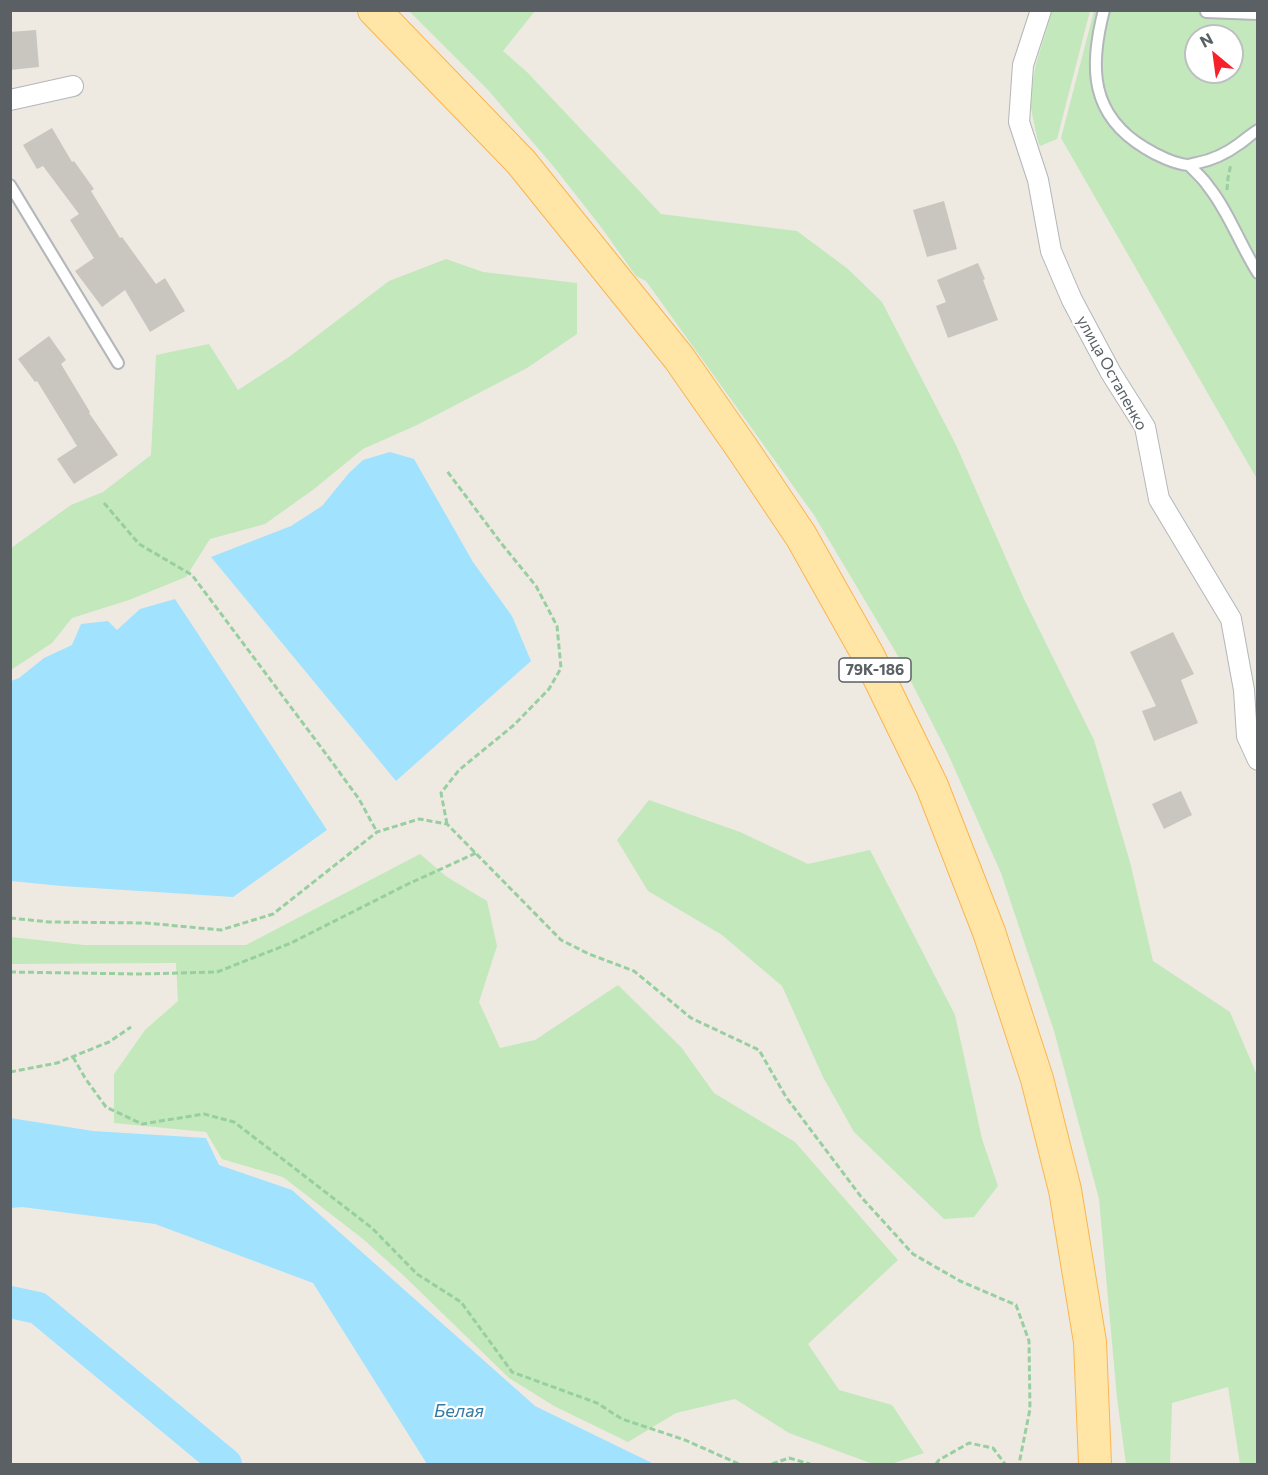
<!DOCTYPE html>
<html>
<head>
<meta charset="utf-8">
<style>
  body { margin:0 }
  #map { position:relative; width:1268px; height:1475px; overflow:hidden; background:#eeeae2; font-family:Commissioner,sans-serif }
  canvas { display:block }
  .frame { position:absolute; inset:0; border:12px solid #5a6064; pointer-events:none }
  .north { position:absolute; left:1184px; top:24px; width:60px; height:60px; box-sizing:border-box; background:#fff; border:2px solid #bdbfc1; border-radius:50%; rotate:331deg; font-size:16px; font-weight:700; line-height:24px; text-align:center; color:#5a6064 }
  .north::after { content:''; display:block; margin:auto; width:21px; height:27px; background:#f5222c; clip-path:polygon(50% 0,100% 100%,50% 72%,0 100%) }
</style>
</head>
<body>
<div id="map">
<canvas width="1268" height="1475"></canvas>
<div class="frame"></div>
<div class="north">N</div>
</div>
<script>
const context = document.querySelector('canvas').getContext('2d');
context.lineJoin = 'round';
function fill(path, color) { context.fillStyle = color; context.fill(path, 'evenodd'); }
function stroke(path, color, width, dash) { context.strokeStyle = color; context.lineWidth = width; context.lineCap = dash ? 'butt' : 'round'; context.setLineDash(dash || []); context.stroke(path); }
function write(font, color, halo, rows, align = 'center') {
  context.font = font + ' Commissioner,sans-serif'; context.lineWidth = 4.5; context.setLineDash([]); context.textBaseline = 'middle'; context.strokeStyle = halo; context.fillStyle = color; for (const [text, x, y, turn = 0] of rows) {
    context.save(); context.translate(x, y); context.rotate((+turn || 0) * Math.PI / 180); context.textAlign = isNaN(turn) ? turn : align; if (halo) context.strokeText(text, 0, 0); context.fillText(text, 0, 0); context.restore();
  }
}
const green = new Path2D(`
  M 409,11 L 535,11 L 503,51 L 527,72 L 661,214 L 797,231 L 848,269 L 882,302 L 956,445 L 1024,599 L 1094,740 L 1130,862 L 1153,961 L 1230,1012 L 1257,1075 L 1257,1464 L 1240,1464 L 1228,1387 L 1172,1403 L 1170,1464 L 1126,1464 L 1117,1398 L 1099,1199 L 1054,1031 L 1001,873 L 948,754 L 898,656 L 814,515 L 646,281 L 636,276 L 601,227 L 554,167 L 488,90 Z
  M 1052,11 L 1090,11 L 1057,139 L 1040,146 L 1038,142 L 1029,99 L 1036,64 Z
  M 1094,11 L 1257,11 L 1257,479 L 1061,138 ZM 1196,36 L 1232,36 L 1232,72 L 1196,72 Z
  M 446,259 L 483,272 L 577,283 L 577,334 L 527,368 L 417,425 L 363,449 L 314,489 L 265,524 L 210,539 L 186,577 L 129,600 L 72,618 L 52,643 L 11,670 L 11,548 L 71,505 L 103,492 L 151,455 L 156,355 L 209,344 L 238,390 L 289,357 L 389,281 Z
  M 649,800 L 740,832 L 808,864 L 870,850 L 955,1015 L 982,1139 L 998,1186 L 974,1217 L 944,1219 L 854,1132 L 823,1077 L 782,986 L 722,935 L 648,891 L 617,840 Z
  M 420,854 L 447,877 L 487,901 L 497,946 L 479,1002 L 500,1048 L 535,1040 L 618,985 L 681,1047 L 714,1093 L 795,1142 L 898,1260 L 808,1344 L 839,1390 L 892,1405 L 924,1453 L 891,1464 L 873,1464 L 789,1433 L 735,1399 L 676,1413 L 628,1442 L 554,1406 L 509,1378 L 403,1275 L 363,1239 L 283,1177 L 222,1159 L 206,1132 L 114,1123 L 114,1074 L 145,1030 L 178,1001 L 176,963 L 11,964 L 11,937 L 84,945 L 246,945 Z`);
const water = new Path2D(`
  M 390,452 L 414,459 L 473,562 L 512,616 L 531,661 L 396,781 L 211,557 L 291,526 L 322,506 L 349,473 L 363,460 Z
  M 175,599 L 327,830 L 233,897 L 62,886 L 11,881 L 11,681 L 19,678 L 44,658 L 72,645 L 81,624 L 108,621 L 117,630 L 140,609 Z
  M 10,1118 L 93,1131 L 206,1138 L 219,1165 L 292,1190 L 535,1406 L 654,1464 L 427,1464 L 313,1283 L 155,1224 L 22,1207 L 11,1208 Z`);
const river = new Path2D(`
  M 10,1302 L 38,1308 L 226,1464`);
const building = new Path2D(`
  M 36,30 L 39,67 L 10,70 L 10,32 Z
  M 52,128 L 72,162 L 74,161 L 94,189 L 91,191 L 120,238 L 122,237 L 156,284 L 165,278 L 185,311 L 150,332 L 125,290 L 102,307 L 75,271 L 94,258 L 70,220 L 79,214 L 43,166 L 37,169 L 23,145 Z
  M 944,201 L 957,249 L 927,257 L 913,210 Z
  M 978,263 L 985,279 L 983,280 L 998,320 L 948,338 L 936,306 L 946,302 L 937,280 Z
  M 49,336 L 66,360 L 61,364 L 90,412 L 89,413 L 118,455 L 74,484 L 57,459 L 77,446 L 37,381 L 35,382 L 18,359 Z
  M 1173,632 L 1194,674 L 1181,680 L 1198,723 L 1154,741 L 1142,711 L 1156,706 L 1130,652 Z
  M 1181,791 L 1192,815 L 1164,829 L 1152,804 Z`);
const path = new Path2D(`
  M 1227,190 L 1228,178 L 1231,164
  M 104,503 L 139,544 L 192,575 L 329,758 L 359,799 L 377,832
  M 447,824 L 441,793 L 459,770 L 514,725 L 549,689 L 561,668 L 557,626 L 536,586 L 501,543 L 447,471
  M 10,918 L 49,922 L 146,923 L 221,930 L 273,914 L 377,832 L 419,819 L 447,824 L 561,940 L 589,954 L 634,971 L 691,1018 L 759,1050 L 786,1097 L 862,1198 L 913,1254 L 960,1281 L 1016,1305 L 1029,1341 L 1030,1409 L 1019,1464
  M 10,972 L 140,974 L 217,972 L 291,943 L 408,884 L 476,853
  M 73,1057 L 85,1078 L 106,1107 L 142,1124 L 204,1114 L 234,1122 L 289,1164 L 372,1228 L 417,1274 L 461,1302 L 512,1372 L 597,1403 L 622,1419 L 685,1440 L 739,1464
  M 10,1072 L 57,1063 L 109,1042 L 131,1027
  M 772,1464 L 789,1458 L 810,1464
  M 936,1464 L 939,1460 L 969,1443 L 993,1448 L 1005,1464`);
const lane = new Path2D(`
  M 1104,10 C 1089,67 1090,115 1145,148 C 1156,155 1175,164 1188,165 C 1190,165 1195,163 1197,163 C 1212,160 1227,153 1239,144 C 1245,140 1251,134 1258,130
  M 1206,10 L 1206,12 L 1258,14
  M 1189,165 C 1195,172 1203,178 1208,186 C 1229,212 1240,245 1258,273
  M 10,185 L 118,363`);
const street = new Path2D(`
  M 1041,10 L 1023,65 L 1019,122 L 1038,180 L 1051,251 L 1072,300 L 1111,373 L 1145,427 L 1159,499 L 1231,619 L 1244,690 L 1247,736 L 1258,760
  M 10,100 L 73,86`);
const primary = new Path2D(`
  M 374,10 L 521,162 L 679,358 L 744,451 L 801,536 L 868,655 L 932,786 L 989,932 L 1037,1079 L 1065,1190 L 1090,1342 L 1095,1464`);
const shields = [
  [875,670,72]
];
const shieldNames = [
  ["79К-186",875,670]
];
const streetNames = [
  ["улица Остапенко",1112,373,61]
];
const waterNames = [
  ["Белая",459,1411]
];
fill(green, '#c2e8bc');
fill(water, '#a1e2ff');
stroke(river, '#a1e2ff', 32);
fill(building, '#c9c5bf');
stroke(lane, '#b3b6ba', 14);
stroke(street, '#b3b6ba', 22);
stroke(primary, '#fbb54f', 34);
stroke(path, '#98cfa0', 3, [6, 3]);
stroke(lane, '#fff', 10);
stroke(street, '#fff', 20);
stroke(primary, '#ffe6a6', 32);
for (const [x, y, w] of shields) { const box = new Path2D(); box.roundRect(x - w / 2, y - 12, w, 24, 4.5); context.fillStyle = '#fff'; context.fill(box); stroke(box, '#5a6064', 1.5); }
write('bold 15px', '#5a6064', null, shieldNames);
write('16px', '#5a6064', '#fff', streetNames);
write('italic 18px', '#3379a6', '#fff', waterNames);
</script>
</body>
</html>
